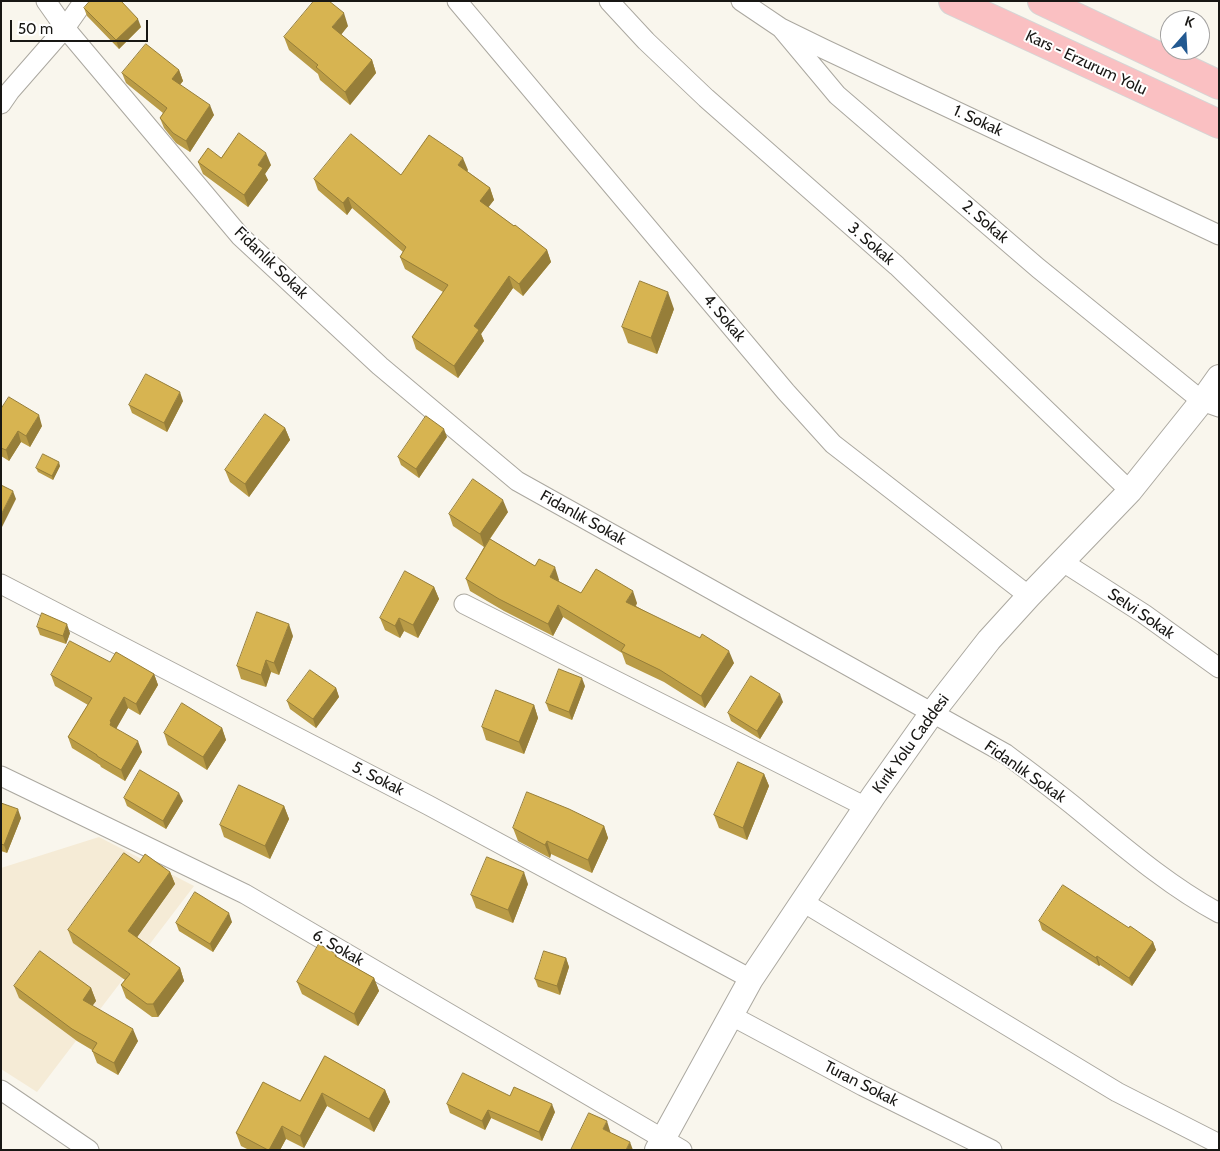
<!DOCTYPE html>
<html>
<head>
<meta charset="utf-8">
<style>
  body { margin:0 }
  #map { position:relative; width:1220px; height:1151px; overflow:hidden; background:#f9f6ed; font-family:Cabin,sans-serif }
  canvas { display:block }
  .frame { position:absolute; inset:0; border:2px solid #181714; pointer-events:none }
  .north { position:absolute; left:1160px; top:10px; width:50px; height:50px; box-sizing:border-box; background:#fff; border:1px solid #a3a2a1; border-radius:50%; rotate:19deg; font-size:14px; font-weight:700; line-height:20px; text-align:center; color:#181714 }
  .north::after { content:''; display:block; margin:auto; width:18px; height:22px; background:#225991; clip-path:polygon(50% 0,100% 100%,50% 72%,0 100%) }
  .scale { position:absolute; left:10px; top:20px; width:138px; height:22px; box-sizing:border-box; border:2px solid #181714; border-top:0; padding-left:6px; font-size:15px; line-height:18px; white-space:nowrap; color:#181714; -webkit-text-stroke:4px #fff; paint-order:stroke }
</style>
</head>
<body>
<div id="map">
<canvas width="1220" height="1151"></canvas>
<div class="frame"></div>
<div class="north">K</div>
<div class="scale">50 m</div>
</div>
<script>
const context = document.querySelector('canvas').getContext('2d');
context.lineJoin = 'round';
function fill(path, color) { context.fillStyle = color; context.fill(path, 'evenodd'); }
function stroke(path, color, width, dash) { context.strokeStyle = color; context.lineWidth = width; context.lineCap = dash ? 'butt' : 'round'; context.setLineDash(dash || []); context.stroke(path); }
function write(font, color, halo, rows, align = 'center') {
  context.font = font + ' Cabin,sans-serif'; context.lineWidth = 4; context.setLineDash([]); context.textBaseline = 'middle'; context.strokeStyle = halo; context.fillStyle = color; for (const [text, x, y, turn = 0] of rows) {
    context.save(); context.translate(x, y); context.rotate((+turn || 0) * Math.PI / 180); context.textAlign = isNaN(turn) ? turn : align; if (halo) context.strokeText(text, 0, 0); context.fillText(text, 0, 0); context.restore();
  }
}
const education = new Path2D(`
  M 99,837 L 194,886 L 37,1092 L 1,1069 L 1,868 Z`);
const minor = new Path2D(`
  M 46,1 L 65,28 L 240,236 L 380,366 L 517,481 L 1006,754 C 1031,773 1057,792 1081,812 C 1125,848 1169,886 1219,913
  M 457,1 L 786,392 L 833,444 L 1029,596
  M 609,1 L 646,41 L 706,98 L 897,266 L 1130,491
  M 741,1 L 781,28 L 824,49 L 1219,235
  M 781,28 L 837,95 L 1038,268 L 1202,401 L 1219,407
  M 1,104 L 10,91 L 65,28 L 84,1
  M 1063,562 L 1144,614 L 1219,668
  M 1,584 L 428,805 L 751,979
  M 464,604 L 866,807
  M 1,776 L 245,894 L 682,1150
  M 803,902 L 1117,1092 L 1219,1144
  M 732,1016 L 863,1086 L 992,1150
  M 1,1090 L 89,1150`);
const tertiary = new Path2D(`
  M 657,1150 L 751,979 L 874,795 L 932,713 L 989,640 L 1029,596 L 1130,491 L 1202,401 L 1219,377`);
const trunk = new Path2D(`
  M 953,1 L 1219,124
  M 1042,1 L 1219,85`);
const wall = new Path2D(`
  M 84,8 L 141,27 L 119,49 L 87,16 Z
  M 348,26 L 341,34 L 372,60 L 376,73 L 350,105 L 320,80 L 318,74 L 289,50 L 284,37 Z
  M 179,70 L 183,81 L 180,85 L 214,115 L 190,152 L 176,143 L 164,128 L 160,118 L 163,113 L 126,83 L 122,73 Z
  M 221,158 L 271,165 L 265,174 L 268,180 L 248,207 L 203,174 L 198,162 Z
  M 468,170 L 467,171 L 490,188 L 494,200 L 488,207 L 547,250 L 551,262 L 523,296 L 513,288 L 481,334 L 484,341 L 458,378 L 416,349 L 412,337 L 443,292 L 405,269 L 400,257 L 403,252 L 352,208 L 347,215 L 318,190 L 314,179 L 401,175 Z
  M 674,309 L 657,354 L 628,343 L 622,327 Z
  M 183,401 L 167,432 L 132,413 L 129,405 Z
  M 1,409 L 42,426 L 30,447 L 21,442 L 9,461 L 1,456 Z
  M 285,428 L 290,440 L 249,497 L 230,482 L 225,470 Z
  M 447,437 L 419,478 L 401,465 L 398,457 Z
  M 60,466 L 53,480 L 38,472 L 36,468 Z
  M 508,512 L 490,539 L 535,566 L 559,580 L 558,581 L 581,593 L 637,603 L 636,606 L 734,663 L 705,708 L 664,682 L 626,664 L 622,653 L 563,617 L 553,636 L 504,611 L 470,591 L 466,579 L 484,547 L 453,526 L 449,514 Z
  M 434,587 L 439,599 L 418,638 L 404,631 L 400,638 L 385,630 L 380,618 Z
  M 37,627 L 70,633 L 66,644 L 40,635 Z
  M 293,636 L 279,675 L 271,672 L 266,687 L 241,679 L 237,666 Z
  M 110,662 L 154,674 L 158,685 L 140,715 L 128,708 L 116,728 L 142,752 L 125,781 L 101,767 L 100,765 L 72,748 L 68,737 L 88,705 L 55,686 L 51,675 Z
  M 585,686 L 572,720 L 549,711 L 546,703 Z
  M 336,688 L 339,697 L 316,728 L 290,709 L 287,701 Z
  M 783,702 L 760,739 L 731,721 L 728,713 Z
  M 534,705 L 538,718 L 524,754 L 486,740 L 482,727 Z
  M 222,728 L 226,740 L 207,770 L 168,745 L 164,733 Z
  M 764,774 L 769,786 L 747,840 L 719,828 L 714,815 Z
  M 124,798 L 183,801 L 166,829 L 127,806 Z
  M 1,803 L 21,818 L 7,853 L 1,851 Z
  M 284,806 L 289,819 L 270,859 L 224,837 L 220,825 Z
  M 604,826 L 608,838 L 592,873 L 551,854 L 550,858 L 518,841 L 513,828 Z
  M 139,863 L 170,872 L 175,884 L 137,937 L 180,968 L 184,981 L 158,1017 L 152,1017 L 126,998 L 121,985 L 125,980 L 73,943 L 68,930 Z
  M 528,884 L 513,923 L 476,908 L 471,895 Z
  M 1039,921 L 1129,928 L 1153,942 L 1156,950 L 1132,986 L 1100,965 L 1099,966 L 1042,930 Z
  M 232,922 L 213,952 L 179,931 L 176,923 Z
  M 336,954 L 337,957 L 374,978 L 379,991 L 358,1026 L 302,994 L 297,982 Z
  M 566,958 L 569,967 L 560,995 L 538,987 L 535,979 Z
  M 14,986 L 91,988 L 96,1001 L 92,1006 L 138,1041 L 118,1075 L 97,1063 L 92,1050 L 77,1041 L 19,998 Z
  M 325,1056 L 385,1090 L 390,1102 L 374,1132 L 327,1106 L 304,1148 L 286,1139 L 280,1150 L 249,1150 L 241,1146 L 236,1133 L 300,1101 Z
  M 510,1096 L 555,1112 L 542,1141 L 491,1118 L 485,1130 L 450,1113 L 447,1104 Z`);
const shadedWall = new Path2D(`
  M 344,13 L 348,26 L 337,40 L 332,27 Z
  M 138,19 L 141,27 L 119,49 L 116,40 Z
  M 372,60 L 376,73 L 350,105 L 345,92 Z
  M 179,70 L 183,81 L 175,90 L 172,79 Z
  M 210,105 L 214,115 L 190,152 L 186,141 Z
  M 266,153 L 271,165 L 265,174 L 268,180 L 248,207 L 244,195 L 258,165 Z
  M 463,158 L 468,170 L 463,177 L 458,165 Z
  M 490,188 L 494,200 L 484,213 L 480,201 Z
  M 348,197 L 352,208 L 347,215 L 343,203 Z
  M 547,250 L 551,262 L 523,296 L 519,284 Z
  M 509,276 L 513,288 L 481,334 L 484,341 L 458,378 L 454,366 L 474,326 Z
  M 668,292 L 674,309 L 657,354 L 651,338 Z
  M 180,392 L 183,401 L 167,432 L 164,423 Z
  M 39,415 L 42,426 L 30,447 L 26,436 Z
  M 285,428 L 290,440 L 249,497 L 245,484 Z
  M 444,429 L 447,437 L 419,478 L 416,469 Z
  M 18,431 L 21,442 L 9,461 L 6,450 Z
  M 59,462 L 60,466 L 53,480 L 52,476 Z
  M 13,491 L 16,499 L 1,529 L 1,515 Z
  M 503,500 L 508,512 L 484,547 L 480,534 Z
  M 555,567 L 559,580 L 554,589 L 550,577 Z
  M 434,587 L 439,599 L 418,638 L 413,625 Z
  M 633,591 L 637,603 L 631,614 L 626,602 Z
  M 558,605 L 563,617 L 553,636 L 548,624 Z
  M 399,618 L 404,631 L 400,638 L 395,626 Z
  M 67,624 L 70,633 L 66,644 L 63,636 Z
  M 289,624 L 293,636 L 279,675 L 274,663 Z
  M 729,651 L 734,663 L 705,708 L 701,696 Z
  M 266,660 L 271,672 L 266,687 L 261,675 Z
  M 154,674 L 158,685 L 140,715 L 136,704 Z
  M 582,678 L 585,686 L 572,720 L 569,712 Z
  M 336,688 L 339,697 L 316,728 L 313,719 Z
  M 780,694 L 783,702 L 760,739 L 757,731 Z
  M 124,697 L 128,708 L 115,731 L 110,725 L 110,721 Z
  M 534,705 L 538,718 L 524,754 L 519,742 Z
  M 222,728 L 226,740 L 207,770 L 203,757 Z
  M 138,741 L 142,752 L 125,781 L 121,770 Z
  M 764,774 L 769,786 L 747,840 L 743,828 Z
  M 179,793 L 183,801 L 166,829 L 163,821 Z
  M 284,806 L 289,819 L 270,859 L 265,846 Z
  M 18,809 L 21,818 L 7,853 L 4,845 Z
  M 604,826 L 608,838 L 592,873 L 588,860 Z
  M 547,841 L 551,854 L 550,858 L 545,845 Z
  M 170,872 L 175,884 L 133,943 L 128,931 Z
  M 524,872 L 528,884 L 513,923 L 508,910 Z
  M 229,913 L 232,922 L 213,952 L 210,944 Z
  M 1153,942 L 1156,950 L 1132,986 L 1129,978 Z
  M 1097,956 L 1100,965 L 1099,966 L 1096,958 Z
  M 566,958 L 569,967 L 560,995 L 557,986 Z
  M 180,968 L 184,981 L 158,1017 L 153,1004 Z
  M 374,978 L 379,991 L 358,1026 L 354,1014 Z
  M 91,988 L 96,1001 L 87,1013 L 83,1000 Z
  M 133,1029 L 138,1041 L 118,1075 L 114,1063 Z
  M 385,1090 L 390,1102 L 374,1132 L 369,1119 Z
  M 322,1093 L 327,1106 L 304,1148 L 300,1136 Z
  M 552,1104 L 555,1112 L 542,1141 L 539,1132 Z
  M 488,1110 L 491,1118 L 485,1130 L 482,1121 Z
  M 607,1121 L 611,1134 L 603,1129 Z
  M 282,1126 L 286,1139 L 280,1150 L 269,1150 Z
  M 630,1142 L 633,1150 L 626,1150 Z`);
const building = new Path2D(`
  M 90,1 L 121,1 L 138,19 L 116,40 L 84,8 Z
  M 314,1 L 329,1 L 344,13 L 332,27 L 372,60 L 345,92 L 316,67 L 318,65 L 284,37 Z
  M 146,44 L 179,70 L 172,79 L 210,105 L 186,141 L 173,133 L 160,118 L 167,108 L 122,73 Z
  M 239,133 L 266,153 L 258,165 L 263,168 L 244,195 L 198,162 L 208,148 L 221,158 Z
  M 351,134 L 401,175 L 429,135 L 463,158 L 458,165 L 490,188 L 480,201 L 514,226 L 515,225 L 547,250 L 519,284 L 509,276 L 474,326 L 479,330 L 454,366 L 412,337 L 448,285 L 400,257 L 406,247 L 348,197 L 343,203 L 314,179 Z
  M 640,281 L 668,292 L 651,338 L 622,327 Z
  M 146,374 L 180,392 L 164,423 L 129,405 Z
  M 9,397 L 39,415 L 26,436 L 18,431 L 6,450 L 1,448 L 1,409 Z
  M 265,414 L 285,428 L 245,484 L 225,470 Z
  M 426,416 L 444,429 L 416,469 L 398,457 Z
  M 43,454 L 59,462 L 52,476 L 36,468 Z
  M 473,479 L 503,500 L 480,534 L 449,514 Z
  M 1,485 L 13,491 L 1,515 Z
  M 490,539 L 535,566 L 539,559 L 555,567 L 550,577 L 581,593 L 596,569 L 633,591 L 626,602 L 700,638 L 702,634 L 729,651 L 701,696 L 660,670 L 621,651 L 625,645 L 558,605 L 548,624 L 499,599 L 466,579 Z
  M 405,571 L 434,587 L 413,625 L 399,618 L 395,626 L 380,618 Z
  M 257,612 L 289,624 L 274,663 L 266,660 L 261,675 L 237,666 Z
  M 42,613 L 67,624 L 63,636 L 37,627 Z
  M 70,641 L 110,662 L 116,652 L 154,674 L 136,704 L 124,697 L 110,721 L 111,722 L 110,725 L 138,741 L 121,770 L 97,756 L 97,755 L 68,737 L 92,698 L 51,675 Z
  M 559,669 L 582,678 L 569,712 L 546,703 Z
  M 310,670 L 336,688 L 313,719 L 287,701 Z
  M 751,676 L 780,694 L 757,731 L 728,713 Z
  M 496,690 L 534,705 L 519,742 L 482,727 Z
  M 182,703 L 222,728 L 203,757 L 164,733 Z
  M 738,762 L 764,774 L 743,828 L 714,815 Z
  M 140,770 L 179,793 L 163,821 L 124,798 Z
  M 239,785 L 284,806 L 265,846 L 220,825 Z
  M 527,792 L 569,809 L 604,826 L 588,860 L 547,841 L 545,845 L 543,844 L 513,828 Z
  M 1,803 L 18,809 L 4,845 L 1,844 Z
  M 124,853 L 139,863 L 145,854 L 170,872 L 128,931 L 180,968 L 153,1004 L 147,1004 L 121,985 L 130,974 L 68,930 Z
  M 487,857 L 524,872 L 508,910 L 471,895 Z
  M 1063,885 L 1129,928 L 1130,926 L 1153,942 L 1129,978 L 1097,956 L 1096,958 L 1039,921 Z
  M 195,892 L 229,913 L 210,944 L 176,923 Z
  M 319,944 L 336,954 L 335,956 L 374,978 L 354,1014 L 297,982 Z
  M 40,951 L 91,988 L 83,1000 L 133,1029 L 114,1063 L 92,1051 L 97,1043 L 72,1029 L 14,986 Z
  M 544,951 L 566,958 L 557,986 L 535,979 Z
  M 325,1056 L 385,1090 L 369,1119 L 322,1093 L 300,1136 L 282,1126 L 269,1150 L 268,1150 L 236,1133 L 263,1082 L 300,1101 Z
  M 463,1073 L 510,1096 L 514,1087 L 552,1104 L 539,1132 L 488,1110 L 482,1121 L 447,1104 Z
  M 589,1113 L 607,1121 L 603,1129 L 630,1142 L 626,1150 L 571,1150 Z`);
const streetNames = [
  ["Kars - Erzurum Yolu",1086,63,25],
  ["1. Sokak",978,121,25],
  ["2. Sokak",985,222,41],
  ["3. Sokak",871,244,41],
  ["Fidanlık Sokak",271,263,44],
  ["4. Sokak",724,318,50],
  ["Fidanlık Sokak",583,518,29],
  ["Selvi Sokak",1141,614,34],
  ["Kırık Yolu Caddesi",911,744,-54],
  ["Fidanlık Sokak",1025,772,35],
  ["5. Sokak",378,779,27],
  ["6. Sokak",338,948,30],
  ["Turan Sokak",861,1084,27]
];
fill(education, '#f5ebd6');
stroke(minor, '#aba8a0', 21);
stroke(tertiary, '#aba8a0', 26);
stroke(trunk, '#d5d5d5', 30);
stroke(minor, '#fff', 19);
stroke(tertiary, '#fff', 24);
stroke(trunk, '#fac0c2', 28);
fill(wall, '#b99b46');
fill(shadedWall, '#967e39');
fill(building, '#d7b451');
stroke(building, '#967e39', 1);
write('16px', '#181714', '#fff', streetNames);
</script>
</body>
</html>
